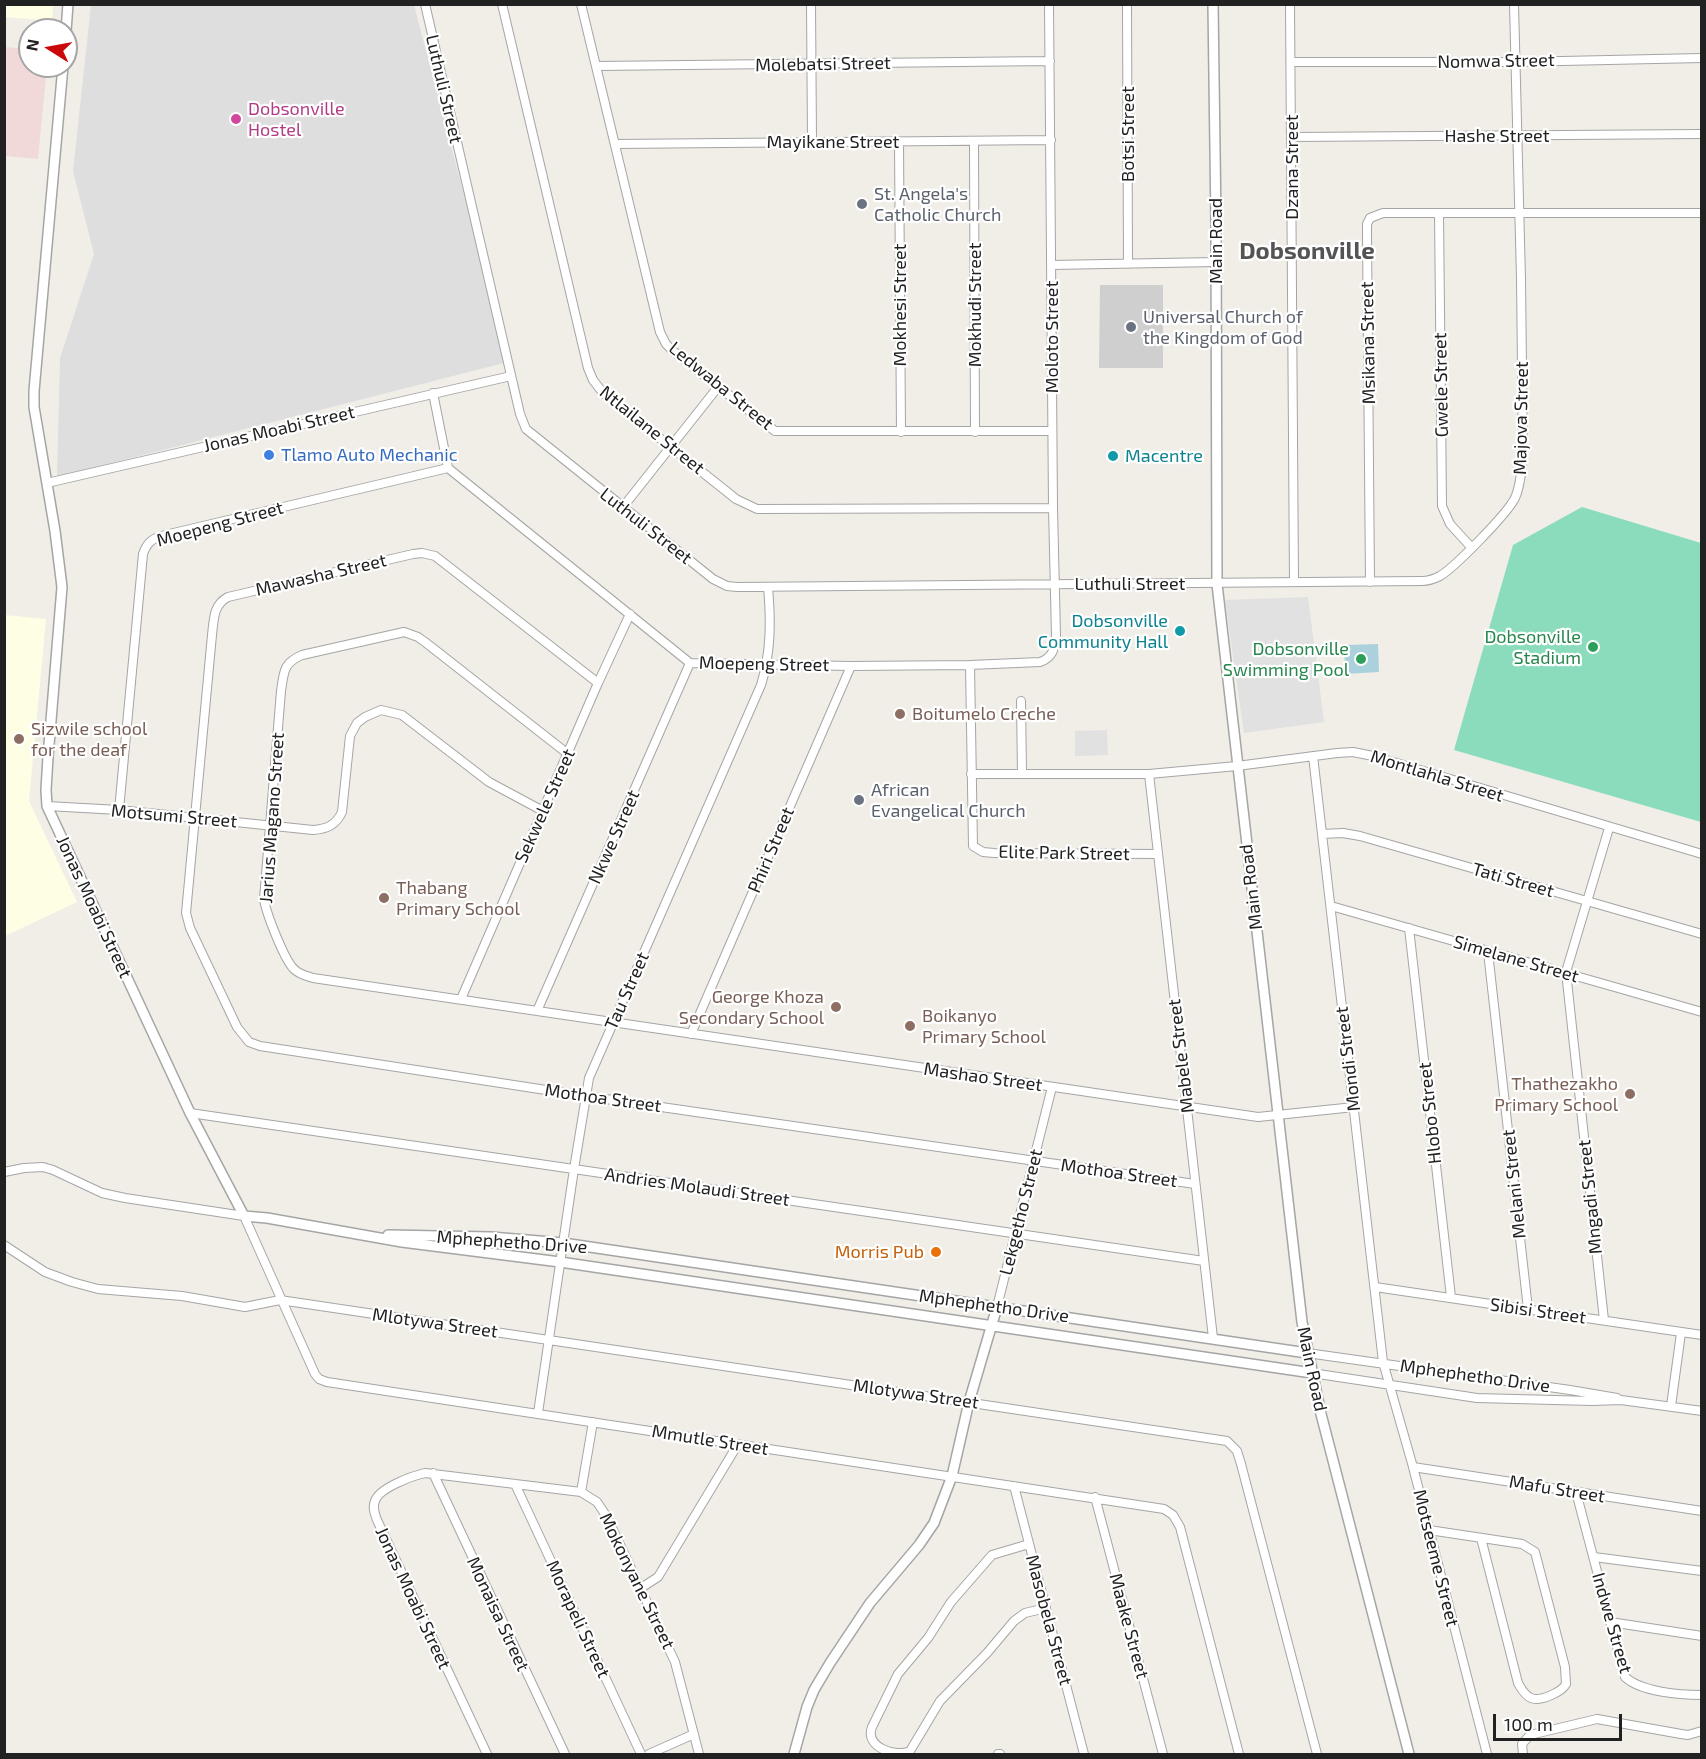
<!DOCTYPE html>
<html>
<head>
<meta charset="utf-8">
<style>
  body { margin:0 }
  #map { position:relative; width:1706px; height:1759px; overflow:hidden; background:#f1eee8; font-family:"Exo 2",sans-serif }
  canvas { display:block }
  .frame { position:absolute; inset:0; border:6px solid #212121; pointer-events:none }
  .north { position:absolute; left:18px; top:18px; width:60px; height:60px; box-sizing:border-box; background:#fff; border:2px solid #a6a6a6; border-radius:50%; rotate:281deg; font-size:16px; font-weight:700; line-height:24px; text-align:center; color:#212121 }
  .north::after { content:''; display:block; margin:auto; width:21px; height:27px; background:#ca0809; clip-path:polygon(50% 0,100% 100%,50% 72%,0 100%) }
  .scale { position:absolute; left:1493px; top:1714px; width:129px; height:27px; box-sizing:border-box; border:3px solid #212121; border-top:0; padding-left:8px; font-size:18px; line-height:21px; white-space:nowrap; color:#212121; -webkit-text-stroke:4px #fff; paint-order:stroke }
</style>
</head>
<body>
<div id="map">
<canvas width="1706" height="1759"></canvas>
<div class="frame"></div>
<div class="north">N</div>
<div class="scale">100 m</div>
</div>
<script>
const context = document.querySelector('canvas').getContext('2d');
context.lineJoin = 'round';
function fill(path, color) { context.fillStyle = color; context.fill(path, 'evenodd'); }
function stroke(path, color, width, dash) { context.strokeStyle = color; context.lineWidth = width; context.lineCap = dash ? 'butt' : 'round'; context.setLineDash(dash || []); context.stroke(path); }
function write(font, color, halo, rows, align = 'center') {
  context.font = font + ' "Exo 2",sans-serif'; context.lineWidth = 4.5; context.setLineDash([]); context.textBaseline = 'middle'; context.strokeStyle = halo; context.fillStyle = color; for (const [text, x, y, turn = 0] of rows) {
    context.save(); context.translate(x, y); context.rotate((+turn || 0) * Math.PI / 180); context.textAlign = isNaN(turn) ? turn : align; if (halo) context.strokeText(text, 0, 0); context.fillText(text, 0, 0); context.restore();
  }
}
const residential = new Path2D(`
  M 91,5 L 414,5 L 508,362 L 57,477 L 60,358 L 94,254 L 73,171 Z`);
const commercial = new Path2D(`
  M 4,47 L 30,49 L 30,66 L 47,66 L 38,159 L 5,156 Z`);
const education = new Path2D(`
  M 4,5 L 53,5 L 52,21 L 5,17 Z
  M 5,615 L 46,619 L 29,801 L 77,902 L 5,936 Z`);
const religious = new Path2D(`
  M 1100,285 L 1163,285 L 1163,368 L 1099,368 Z`);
const pitch = new Path2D(`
  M 1582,507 L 1701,543 L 1701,822 L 1454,750 L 1513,545 Z`);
const parking = new Path2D(`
  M 1308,597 L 1324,722 L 1244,733 L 1225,600 Z
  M 1107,730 L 1108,755 L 1075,756 L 1075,731 Z`);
const water = new Path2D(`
  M 1378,644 L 1379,672 L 1345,674 L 1344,645 Z`);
const minor = new Path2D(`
  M 425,4 L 520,414 L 526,429 L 713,579 L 727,586 L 737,587 L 1422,581 C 1428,581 1434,579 1440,576 C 1455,567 1507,514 1515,498 C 1521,485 1521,471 1523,457 L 1521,279 L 1514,4
  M 502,4 L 588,368 L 593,380 L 603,393 L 736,499 L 757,509 L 1053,508
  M 581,4 L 660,332 L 666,344 L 673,351 L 775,431 L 1052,431
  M 811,4 L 812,141
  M 1127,4 L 1128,264
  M 1290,4 L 1294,582
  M 1291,62 L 1515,62 L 1702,58
  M 596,66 L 1050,61
  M 1292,137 L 1702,134
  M 899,142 L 901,432
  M 974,142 L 975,432
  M 615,144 L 1051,140
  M 1439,213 L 1442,506 L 1450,524 L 1471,547
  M 1051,265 L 1216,262
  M 433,393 L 448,468 L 690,663 L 851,666 L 970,665 L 1040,662 C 1054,657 1054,648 1056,636 L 1053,508 L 1049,4
  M 47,483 L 511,376
  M 623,507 L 718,387
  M 1370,582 L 1367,234 L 1367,224 L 1370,218 L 1383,213 L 1702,213
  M 970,665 L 973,846 L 983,852 L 994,853 L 1158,854
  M 598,683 L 435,556 L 422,553 L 413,554 L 228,597 C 213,605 214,619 212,635 L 186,913 L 190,928 L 237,1027 L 249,1042 L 260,1046 L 585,1096 L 1195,1184
  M 1021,701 L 1022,773
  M 568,754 L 425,642 L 418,637 L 404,632 L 302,655 C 283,663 284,672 281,691 L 264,899 C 266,913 285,962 295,970 C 301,975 307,976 313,978 L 1258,1117 L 1354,1107
  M 1313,756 L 1383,1362 L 1413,1467 L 1487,1754
  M 971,774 L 1149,774 L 1237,766 L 1337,753 L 1353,752 L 1373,756 L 1702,854
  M 1149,774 L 1213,1338
  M 47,806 L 119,810 L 313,830 C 327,829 336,825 342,812 L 350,736 L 357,723 L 365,717 L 381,710 L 402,715 L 489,782 L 543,811
  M 119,810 L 143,554 C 147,542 153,538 165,535 L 448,468
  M 1322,834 L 1343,833 L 1360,836 L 1702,934
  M 1331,906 L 1702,1012
  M 1409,928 L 1451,1297
  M 1488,952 L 1528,1309
  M 461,999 L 598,683 L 630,614
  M 537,1011 L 690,663
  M 691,1034 L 851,666
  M 190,1113 L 1204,1261
  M 4,1172 L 24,1168 L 43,1167 L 53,1170 L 102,1193 L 125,1198 L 244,1216 L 315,1374 L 319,1379 L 327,1382 L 1164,1509 L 1173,1515 L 1180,1527 L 1239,1754
  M 4,1245 L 45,1272 L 72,1282 L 98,1289 L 182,1296 L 245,1307 L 280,1300 L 1227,1441 L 1237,1451 L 1241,1464 L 1317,1754
  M 1375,1287 L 1702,1335
  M 997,1307 L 1052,1087
  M 1604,1320 L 1566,972 L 1609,828
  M 1307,1353 L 1570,1390 L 1617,1398
  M 1312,1373 L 1477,1398 L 1592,1401 L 1621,1400 L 1702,1411
  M 1671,1406 L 1681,1333
  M 538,1413 L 574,1169 L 589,1078 L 761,685 C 771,653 771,621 768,587
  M 1413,1467 L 1702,1511
  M 433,1473 L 565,1754
  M 515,1484 L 641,1754
  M 1014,1486 L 1084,1754
  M 581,1492 L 593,1422
  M 1576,1492 L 1625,1677 C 1641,1692 1680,1695 1702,1695
  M 1095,1497 L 1163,1754
  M 1429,1530 L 1522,1544 L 1535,1552 L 1565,1667 L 1566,1684 C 1562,1692 1540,1702 1531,1698 C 1524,1695 1521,1688 1518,1683 L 1481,1538
  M 1029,1544 L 992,1555 L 951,1602 L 928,1638 L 898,1674 L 872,1727 C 864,1747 896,1758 910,1751 L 940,1701 L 987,1653 L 1014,1621 L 1025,1613 L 1046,1608
  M 1594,1557 L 1702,1571
  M 641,1588 L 658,1577 L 738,1444
  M 1610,1622 L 1702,1636
  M 487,1754 L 377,1520 C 375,1514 372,1508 375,1501 C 379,1488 412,1476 425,1473 L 581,1492 L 597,1502 L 607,1517 L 675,1662 L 699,1754
  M 649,1754 L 694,1734
  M 998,1754 L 1000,1754
  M 1523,1754 L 1522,1744 L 1530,1735 L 1597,1719 L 1681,1734 L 1688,1735 L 1702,1731`);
const tertiary = new Path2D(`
  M 1213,4 L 1216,223 L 1217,584 L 1302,1322 L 1321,1414 L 1409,1754
  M 66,31 L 68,4
  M 63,66 L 34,391 L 34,407 L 55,531 L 62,587 L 48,757 L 46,790 L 47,806 L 190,1113 L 244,1216 L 267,1218 L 402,1242 L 560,1262 L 1312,1373
  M 388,1235 L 491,1237 L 563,1243 L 1307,1353
  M 794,1754 L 807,1707 L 814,1690 L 830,1663 L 870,1603 L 919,1545 L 934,1523 L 952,1476 L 969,1402 L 997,1307`);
const markers = [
  [236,119,6,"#d1479c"],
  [862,204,6,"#6b7280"],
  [1131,327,6,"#6b7280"],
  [269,455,6,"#3f7fe0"],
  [1113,456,6,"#0f9aa8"],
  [1180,631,6,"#0f9aa8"],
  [1593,647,6,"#2e9e5b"],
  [1361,659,6,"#2e9e5b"],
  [900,714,6,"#8d6e63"],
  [19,739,6,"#8d6e63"],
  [859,800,6,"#6b7280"],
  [384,898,6,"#8d6e63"],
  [836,1007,6,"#8d6e63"],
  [910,1026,6,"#8d6e63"],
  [1630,1094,6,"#8d6e63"],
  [936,1252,6,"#e8710a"]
];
const streetNames = [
  ["Nomwa Street",1496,61,-1],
  ["Molebatsi Street",823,64,-1],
  ["Luthuli Street",444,89,77],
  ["Botsi Street",1128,134,-90],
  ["Hashe Street",1497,136],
  ["Mayikane Street",833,142],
  ["Dzana Street",1292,167,-90],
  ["Main Road",1216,241,-90],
  ["Mokhesi Street",900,305,-90],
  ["Mokhudi Street",975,305,-90],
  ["Moloto Street",1052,337,-90],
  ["Msikana Street",1368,343,-91],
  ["Gwele Street",1441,385,-91],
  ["Ledwaba Street",721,386,39],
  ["Majova Street",1521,418,-89],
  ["Jonas Moabi Street",279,429,-13],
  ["Ntlailane Street",652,430,39],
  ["Moepeng Street",220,524,-15],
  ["Luthuli Street",646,526,38],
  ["Mawasha Street",321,575,-13],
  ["Luthuli Street",1130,584],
  ["Moepeng Street",764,664,1],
  ["Montlahla Street",1437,776,17],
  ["Sekwele Street",545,806,-66],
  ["Motsumi Street",174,816,5],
  ["Jarius Magano Street",272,818,-86],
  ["Nkwe Street",614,837,-66],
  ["Phiri Street",771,850,-67],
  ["Elite Park Street",1064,853,1],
  ["Tati Street",1513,880,16],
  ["Main Road",1251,887,-97],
  ["Jonas Moabi Street",94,907,65],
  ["Simelane Street",1516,959,16],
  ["Tau Street",627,991,-66],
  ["Mabele Street",1181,1056,-97],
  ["Mondi Street",1348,1059,-97],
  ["Mashao Street",983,1077,8],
  ["Mothoa Street",603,1098,8],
  ["Hlobo Street",1430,1113,-96],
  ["Mothoa Street",1119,1173,8],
  ["Melani Street",1514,1184,-96],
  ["Andries Molaudi Street",697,1187,8],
  ["Mngadi Street",1590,1197,-96],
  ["Lekgetho Street",1021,1212,-76],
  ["Mphephetho Drive",512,1242,4],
  ["Mphephetho Drive",994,1306,8],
  ["Sibisi Street",1538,1311,8],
  ["Mlotywa Street",435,1323,8],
  ["Main Road",1312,1369,78],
  ["Mphephetho Drive",1475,1376,8],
  ["Mlotywa Street",916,1394,8],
  ["Mmutle Street",710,1440,9],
  ["Mafu Street",1557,1489,9],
  ["Motseeme Street",1436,1558,76],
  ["Mokonyane Street",637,1581,64],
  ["Jonas Moabi Street",413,1598,65],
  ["Monaisa Street",498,1614,65],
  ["Morapeli Street",578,1619,65],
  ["Masobela Street",1049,1620,75],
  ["Indwe Street",1612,1623,74],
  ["Maake Street",1129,1626,75]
];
const hotelNames = [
  ["Dobsonville",248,109],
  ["Hostel",248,130]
];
const worshipNames = [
  ["St. Angela's",874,194],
  ["Catholic Church",874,215],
  ["Universal Church of",1143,317],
  ["the Kingdom of God",1143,338],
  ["African",871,790],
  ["Evangelical Church",871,811]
];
const shopNames = [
  ["Tlamo Auto Mechanic",281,455]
];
const cultureNames = [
  ["Macentre",1125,456],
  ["Dobsonville",1168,621,"right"],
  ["Community Hall",1168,642,"right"]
];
const leisureNames = [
  ["Dobsonville",1581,637],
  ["Stadium",1581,658],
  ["Dobsonville",1349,649],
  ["Swimming Pool",1349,670]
];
const educationNames = [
  ["Boitumelo Creche",912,714],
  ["Sizwile school",31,729],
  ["for the deaf",31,750],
  ["Thabang",396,888],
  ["Primary School",396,909],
  ["George Khoza",824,997,"right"],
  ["Secondary School",824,1018,"right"],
  ["Boikanyo",922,1016],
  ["Primary School",922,1037],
  ["Thathezakho",1618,1084,"right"],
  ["Primary School",1618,1105,"right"]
];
const foodNames = [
  ["Morris Pub",924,1252]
];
const districtNames = [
  ["Dobsonville",1307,251]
];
fill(residential, '#dfdede');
fill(commercial, '#f0d9d8');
fill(education, '#fefee4');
fill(religious, '#cfcfcf');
fill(pitch, '#8adcbc');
fill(parking, '#e1e1e1');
fill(water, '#abd1dc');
stroke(minor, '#a5a5a5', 10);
stroke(tertiary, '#a5a5a5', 12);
stroke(minor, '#fff', 8);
stroke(tertiary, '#fff', 9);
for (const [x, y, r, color] of markers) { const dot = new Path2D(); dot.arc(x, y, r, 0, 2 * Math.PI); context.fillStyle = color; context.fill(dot); stroke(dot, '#fff', 2); }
write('18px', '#212121', '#fff', streetNames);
write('18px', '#b23c85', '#fff', hotelNames, 'left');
write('18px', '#5b616d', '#fff', worshipNames, 'left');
write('18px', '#366cbe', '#fff', shopNames, 'left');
write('18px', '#0d838f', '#fff', cultureNames, 'left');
write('18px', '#27864d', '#fff', leisureNames, 'right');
write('18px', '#785e54', '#fff', educationNames, 'left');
write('18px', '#c56008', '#fff', foodNames, 'right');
write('bold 24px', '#545454', '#fff', districtNames);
</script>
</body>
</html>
